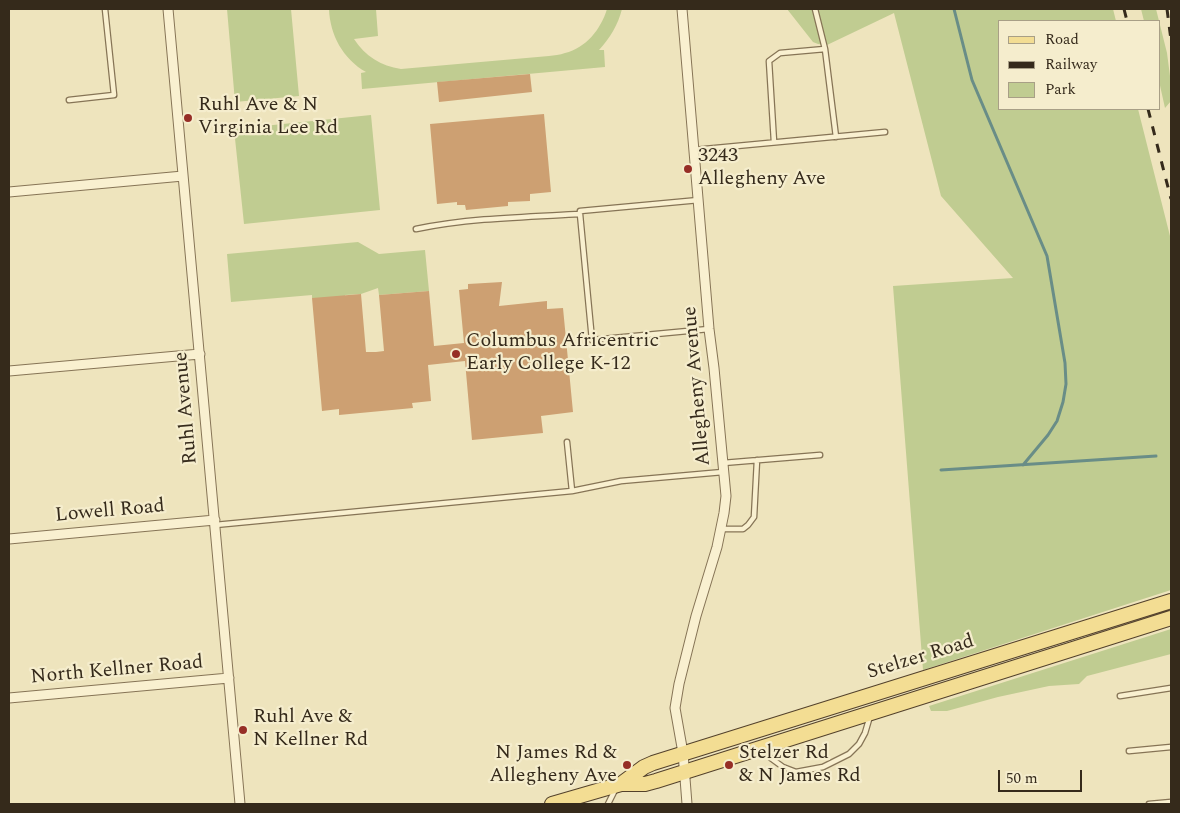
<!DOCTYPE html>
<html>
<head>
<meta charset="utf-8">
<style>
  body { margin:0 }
  #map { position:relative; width:1180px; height:813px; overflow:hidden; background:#eee4bd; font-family:Spectral,serif }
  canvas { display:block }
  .frame { position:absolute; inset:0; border:10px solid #352a1b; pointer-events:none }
  .legend { position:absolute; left:998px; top:20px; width:162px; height:90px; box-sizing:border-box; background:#f5edcd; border:1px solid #a89f86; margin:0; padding:6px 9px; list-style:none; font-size:15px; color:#352a1b }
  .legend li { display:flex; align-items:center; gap:10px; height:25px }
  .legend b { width:25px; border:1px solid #a89f86 }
  .scale { position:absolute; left:998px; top:770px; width:84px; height:22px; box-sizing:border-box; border:2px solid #352a1b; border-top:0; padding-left:6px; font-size:15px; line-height:18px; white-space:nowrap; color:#352a1b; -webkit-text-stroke:4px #f5edcd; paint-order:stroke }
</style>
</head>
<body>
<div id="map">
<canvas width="1180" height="813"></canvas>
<div class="frame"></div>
<ul class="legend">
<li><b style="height:6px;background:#f3dd93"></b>Road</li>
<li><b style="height:6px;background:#352a1b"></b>Railway</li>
<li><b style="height:14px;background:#c0cc91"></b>Park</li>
</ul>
<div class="scale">50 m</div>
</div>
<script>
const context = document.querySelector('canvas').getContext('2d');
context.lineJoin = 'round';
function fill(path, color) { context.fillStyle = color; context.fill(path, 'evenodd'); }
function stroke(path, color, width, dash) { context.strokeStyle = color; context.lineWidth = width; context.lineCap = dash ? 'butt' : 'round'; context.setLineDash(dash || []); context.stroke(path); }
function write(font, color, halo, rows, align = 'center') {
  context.font = font + ' Spectral,serif'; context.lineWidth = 4.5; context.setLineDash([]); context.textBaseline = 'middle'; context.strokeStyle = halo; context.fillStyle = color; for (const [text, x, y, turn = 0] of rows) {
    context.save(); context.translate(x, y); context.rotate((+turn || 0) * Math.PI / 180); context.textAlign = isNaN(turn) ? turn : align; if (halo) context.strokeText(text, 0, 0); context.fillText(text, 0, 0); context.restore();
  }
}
const green = new Path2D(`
  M 227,9 L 291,9 L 299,96 L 235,102 Z
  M 329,9 L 376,9 L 378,36 L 354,39 C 365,56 381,66 401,69 L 549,56 C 554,55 560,55 565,53 C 586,48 601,29 607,9 L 622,9 C 618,25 610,38 599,50 L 604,50 L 605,67 L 362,89 L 361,73 L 366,72 C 343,59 330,35 329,9 Z
  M 787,9 L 1113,9 L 1116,21 L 999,21 L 999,109 L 1138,109 L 1171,240 L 1171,590 L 923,670 L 893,286 L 1013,278 L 941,196 L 894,13 L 827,45 L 818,44 L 813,42 Z
  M 1141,9 L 1156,9 L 1167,53 L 1170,76 L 1171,101 L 1165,108 L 1159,81 L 1159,21 L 1144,21 Z
  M 371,115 L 380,210 L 244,224 L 234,129 Z
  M 358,242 L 379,254 L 425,250 L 429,291 L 379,295 L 378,288 L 361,294 L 345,295 L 346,307 L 312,298 L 312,295 L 231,302 L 227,254 Z
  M 1171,629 L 1171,654 L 1087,676 L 1079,684 L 1049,686 L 998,697 L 947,711 L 931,711 L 929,706 Z`);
const stream = new Path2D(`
  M 954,9 L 972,80 L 1047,256 L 1065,363 L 1066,384 L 1063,402 L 1057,421 L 1048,435 L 1023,465
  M 941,470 L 1156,456`);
const building = new Path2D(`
  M 530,74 L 532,92 L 439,102 L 437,82 Z
  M 544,114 L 551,192 L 530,194 L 530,201 L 508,202 L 508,206 L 466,210 L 465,205 L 457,205 L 457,202 L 437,204 L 430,124 Z
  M 502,282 L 499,306 L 547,301 L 547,309 L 563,308 L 573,412 L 541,416 L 543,433 L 472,440 L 465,361 L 428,365 L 431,401 L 412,403 L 413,408 L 339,415 L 339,409 L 322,411 L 312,298 L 361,294 L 366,352 L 376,352 L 384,351 L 379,295 L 429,291 L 434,346 L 464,343 L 459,290 L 468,289 L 468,284 Z`);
const service = new Path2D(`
  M 815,9 L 825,49
  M 69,100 L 114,95 L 105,9
  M 774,142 L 769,61 L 780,53 L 825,49 L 836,137
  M 694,150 L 885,132
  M 699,200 L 580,211 L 580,214 L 592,340 L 709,329
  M 416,229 C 470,218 525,217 580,214
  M 567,442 L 572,491
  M 723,463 L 820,455
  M 215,525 L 572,491 L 621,481 L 723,472
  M 720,529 L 743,529 L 748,525 L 754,517 L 757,460
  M 1120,696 L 1171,688
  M 761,751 L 783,767 L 796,772 L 823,767 L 849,754 L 859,744 L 865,733 L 870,716
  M 1129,751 L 1171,747
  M 608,804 L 615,790
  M 1149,804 L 1171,802`);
const minor = new Path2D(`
  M 168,9 L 240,804
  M 682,9 L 709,329 L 714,368 L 726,496 L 724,513 L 717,547 L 696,616 L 679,684 L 675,708 L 683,753 L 687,804
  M 9,192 L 183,176
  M 9,371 L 200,354
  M 9,539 L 215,520
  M 9,698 L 229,678`);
const primary = new Path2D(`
  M 621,784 L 644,767 L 653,763 L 1171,601
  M 552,804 L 621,784 L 645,784 L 656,781 L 1171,618`);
const rail = new Path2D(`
  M 1124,9 L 1127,21
  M 1167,9 L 1171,40
  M 1148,109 L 1171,199`);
const markers = [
  [188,118,5,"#962e26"],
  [688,169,5,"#962e26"],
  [456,354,5,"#962e26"],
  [243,730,5,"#962e26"],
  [627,765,5,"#962e26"],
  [729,765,5,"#962e26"]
];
const poiNames = [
  ["Ruhl Ave & N",198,106],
  ["Virginia Lee Rd",198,129],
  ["3243",698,157],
  ["Allegheny Ave",698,180],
  ["Columbus Africentric",466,342],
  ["Early College K-12",466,365],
  ["Ruhl Ave &",253,718],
  ["N Kellner Rd",253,741],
  ["N James Rd &",617,754,"right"],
  ["Allegheny Ave",617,777,"right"],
  ["Stelzer Rd",739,754],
  ["& N James Rd",739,777]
];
const streetNames = [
  ["Allegheny Avenue",698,386,-95],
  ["Ruhl Avenue",187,408,-95],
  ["Lowell Road",110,512,-5],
  ["Stelzer Road",921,658,-17],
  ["North Kellner Road",117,671,-5]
];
fill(green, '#c0cc91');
stroke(stream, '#698d87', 3);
fill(building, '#cda072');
stroke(service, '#867456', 7);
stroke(minor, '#867456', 11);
stroke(primary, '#53412b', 16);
stroke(service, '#f9f0d0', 4.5);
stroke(minor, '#f9f0d0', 9);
stroke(primary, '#f3dd93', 14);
stroke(rail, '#352a1b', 3, [9, 9]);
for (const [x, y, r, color] of markers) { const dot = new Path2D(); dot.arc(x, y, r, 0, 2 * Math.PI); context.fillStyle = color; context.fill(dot); stroke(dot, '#f5edcd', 2); }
write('20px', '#352a1b', '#f5edcd', poiNames, 'left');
write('20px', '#352a1b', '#f5edcd', streetNames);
</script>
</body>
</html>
